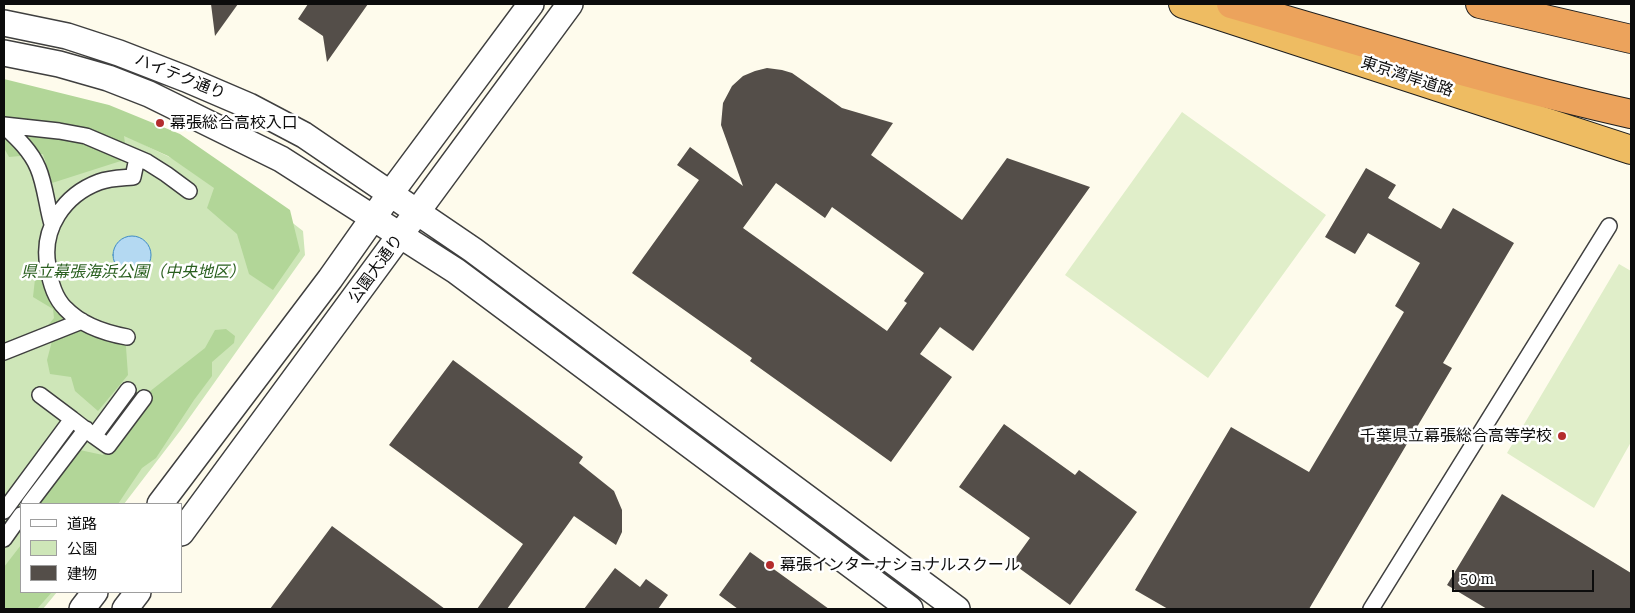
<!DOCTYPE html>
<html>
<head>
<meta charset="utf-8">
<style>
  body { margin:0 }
  #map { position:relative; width:1635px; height:613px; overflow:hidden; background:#fefbec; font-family:"Roboto Serif","Noto Sans JP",serif }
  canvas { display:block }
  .frame { position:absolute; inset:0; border:5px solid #0c0c0c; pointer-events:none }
  .legend { position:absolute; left:20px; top:503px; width:162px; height:90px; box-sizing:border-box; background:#fff; border:1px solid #9e9e9e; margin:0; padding:6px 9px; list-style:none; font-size:15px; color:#0c0c0c }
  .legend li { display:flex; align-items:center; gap:10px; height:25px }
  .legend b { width:25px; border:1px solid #9e9e9e }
  .scale { position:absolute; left:1452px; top:570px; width:142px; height:22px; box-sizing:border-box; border:2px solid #0c0c0c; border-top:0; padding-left:6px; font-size:15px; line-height:18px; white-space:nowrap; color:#0c0c0c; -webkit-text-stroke:4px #fff; paint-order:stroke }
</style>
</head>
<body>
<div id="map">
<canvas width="1635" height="613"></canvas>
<div class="frame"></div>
<ul class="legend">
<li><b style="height:6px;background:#fff"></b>道路</li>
<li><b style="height:14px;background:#cee6b8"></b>公園</li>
<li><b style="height:14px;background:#544e49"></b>建物</li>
</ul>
<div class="scale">50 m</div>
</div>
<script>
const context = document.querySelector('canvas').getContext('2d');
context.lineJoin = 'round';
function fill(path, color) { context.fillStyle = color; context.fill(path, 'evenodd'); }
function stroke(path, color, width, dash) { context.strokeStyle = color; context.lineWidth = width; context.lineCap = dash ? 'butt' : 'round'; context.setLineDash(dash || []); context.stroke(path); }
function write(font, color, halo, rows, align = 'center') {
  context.font = font + ' "Roboto Serif","Noto Sans JP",serif'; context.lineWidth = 5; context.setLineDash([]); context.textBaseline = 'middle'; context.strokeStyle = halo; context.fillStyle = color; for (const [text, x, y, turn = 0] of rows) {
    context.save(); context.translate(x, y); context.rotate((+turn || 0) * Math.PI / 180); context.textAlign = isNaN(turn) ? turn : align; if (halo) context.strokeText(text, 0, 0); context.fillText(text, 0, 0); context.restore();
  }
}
const green = new Path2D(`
  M 4,89 L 48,98 L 272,207 L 303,231 L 305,255 L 180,431 L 124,504 L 21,504 L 21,592 L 57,592 L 43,609 L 4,609 Z`);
const forest = new Path2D(`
  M 4,79 L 109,105 L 180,134 L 290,210 L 300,251 L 273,290 L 249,274 L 237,234 L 207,208 L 214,188 L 168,156 L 124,136 L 127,159 L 52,183 L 43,154 L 9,157 L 4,148 Z
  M 41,275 L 62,294 L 92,327 L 125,333 L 128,375 L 98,411 L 75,391 L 71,377 L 50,374 L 47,360 L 52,341 L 45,329 L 54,318 L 53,309 L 33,297 L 35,279 Z
  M 226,329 L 235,336 L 234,343 L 212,362 L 212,376 L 194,400 L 156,458 L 142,468 L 118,504 L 32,504 L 75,449 L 103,455 L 144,396 L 205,348 L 215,330 Z
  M 21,518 L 21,592 L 52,592 L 37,609 L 4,609 L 4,567 L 21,545 L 20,519 Z`);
const pitch = new Path2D(`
  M 1182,112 L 1326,215 L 1208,378 L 1065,275 Z
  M 1619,264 L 1631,271 L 1631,442 L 1594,508 L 1507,453 Z`);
const water = new Path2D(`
  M113 255a19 19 0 1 1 38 0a19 19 0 1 1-38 0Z`);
const building = new Path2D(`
  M 211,4 L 238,4 L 215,36 Z
  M 308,4 L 368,4 L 327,62 L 323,36 L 298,19 Z
  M 767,68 L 782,70 L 792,73 L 842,108 L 893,123 L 871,155 L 962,220 L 1007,158 L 1090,187 L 973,351 L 940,327 L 920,354 L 952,377 L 891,462 L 750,361 L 752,358 L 632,273 L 699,180 L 677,165 L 690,147 L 743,186 L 721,125 L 723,103 L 732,86 L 743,76 L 755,71 ZM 776,183 L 825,218 L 832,207 L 924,273 L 904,301 L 907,303 L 887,331 L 743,228 Z
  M 1366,168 L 1396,185 L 1388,198 L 1441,229 L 1453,208 L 1514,243 L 1443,363 L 1452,368 L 1309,609 L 1168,609 L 1135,590 L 1231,427 L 1309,472 L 1404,312 L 1395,306 L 1420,263 L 1368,233 L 1355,254 L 1325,237 Z
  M 453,360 L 583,457 L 579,463 L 614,491 L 622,510 L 622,532 L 616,545 L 574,516 L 507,609 L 477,609 L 523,544 L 389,445 Z
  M 1004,424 L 1075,475 L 1079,470 L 1137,512 L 1070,605 L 1012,563 L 1030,538 L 959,487 Z
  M 1502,494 L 1631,573 L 1631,609 L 1487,609 L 1447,585 Z
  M 332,526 L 445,609 L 270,609 Z
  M 750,552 L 829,609 L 738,609 L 719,595 Z
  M 615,568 L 640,587 L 646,579 L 668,595 L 658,609 L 584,609 Z`);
const pedestrian = new Path2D(`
  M 4,125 L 59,131 L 86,136 L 147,162 L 166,174 L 189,191
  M 4,126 C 17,138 31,151 38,168 C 45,184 47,207 52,224
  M 127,337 C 105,333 81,325 65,308 C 54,297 50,282 48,266 C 41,229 64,195 99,182 C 110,178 122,178 133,177 L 137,158
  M 4,352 L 82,321
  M 40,395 L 72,419
  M 94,436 L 108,446 L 144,398
  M 29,504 L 86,429
  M 4,511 L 72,419 L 94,436 L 128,390
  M 4,539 L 21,515
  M 1371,609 L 1609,226`);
const tertiary = new Path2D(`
  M 4,23 L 67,36 L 119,53 L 186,79 L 249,106 L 304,135 L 473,250 L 957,609
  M 4,53 L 59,64 L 108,78 L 149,94 L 281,159 L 456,271 L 910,609
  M 160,504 L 330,279 L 390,194 L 531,4
  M 181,533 L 570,4
  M 82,609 L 95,592
  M 125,609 L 138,592`);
const trunk = new Path2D(`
  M 1183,4 L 1631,150`);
const motorway = new Path2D(`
  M 1231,4 C 1364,42 1496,84 1631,114
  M 1480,4 L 1631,39`);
const markers = [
  [160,123,5,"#b42c2d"],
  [1562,436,5,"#b42c2d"],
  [770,565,5,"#b42c2d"]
];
const streetNames = [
  ["ハイテク通り",180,77,22],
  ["東京湾岸道路",1407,77,18],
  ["公園大通り",376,269,-54]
];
const poiNames = [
  ["幕張総合高校入口",170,123],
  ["千葉県立幕張総合高等学校",1552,436,"right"],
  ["幕張インターナショナルスクール",780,565]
];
const parkNames = [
  ["県立幕張海浜公園（中央地区）",133,272]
];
fill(green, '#cee6b8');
fill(forest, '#b2d698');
fill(pitch, '#e0eec9');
fill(water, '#b4d9f2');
stroke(water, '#3f8bc5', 1);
fill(building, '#544e49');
stroke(pedestrian, '#3f3f3f', 18);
stroke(tertiary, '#3f3f3f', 28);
stroke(trunk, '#1d1d1d', 30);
stroke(motorway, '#1d1d1d', 30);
stroke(pedestrian, '#fff', 15);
stroke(tertiary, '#fff', 25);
stroke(trunk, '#eebc62', 28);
stroke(motorway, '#eca35c', 28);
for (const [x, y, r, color] of markers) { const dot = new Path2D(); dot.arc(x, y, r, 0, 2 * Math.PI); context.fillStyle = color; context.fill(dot); stroke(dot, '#fff', 2); }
write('16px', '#0c0c0c', '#fff', streetNames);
write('16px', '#0c0c0c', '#fff', poiNames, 'left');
write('italic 16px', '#2b6020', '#fff', parkNames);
</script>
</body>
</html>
